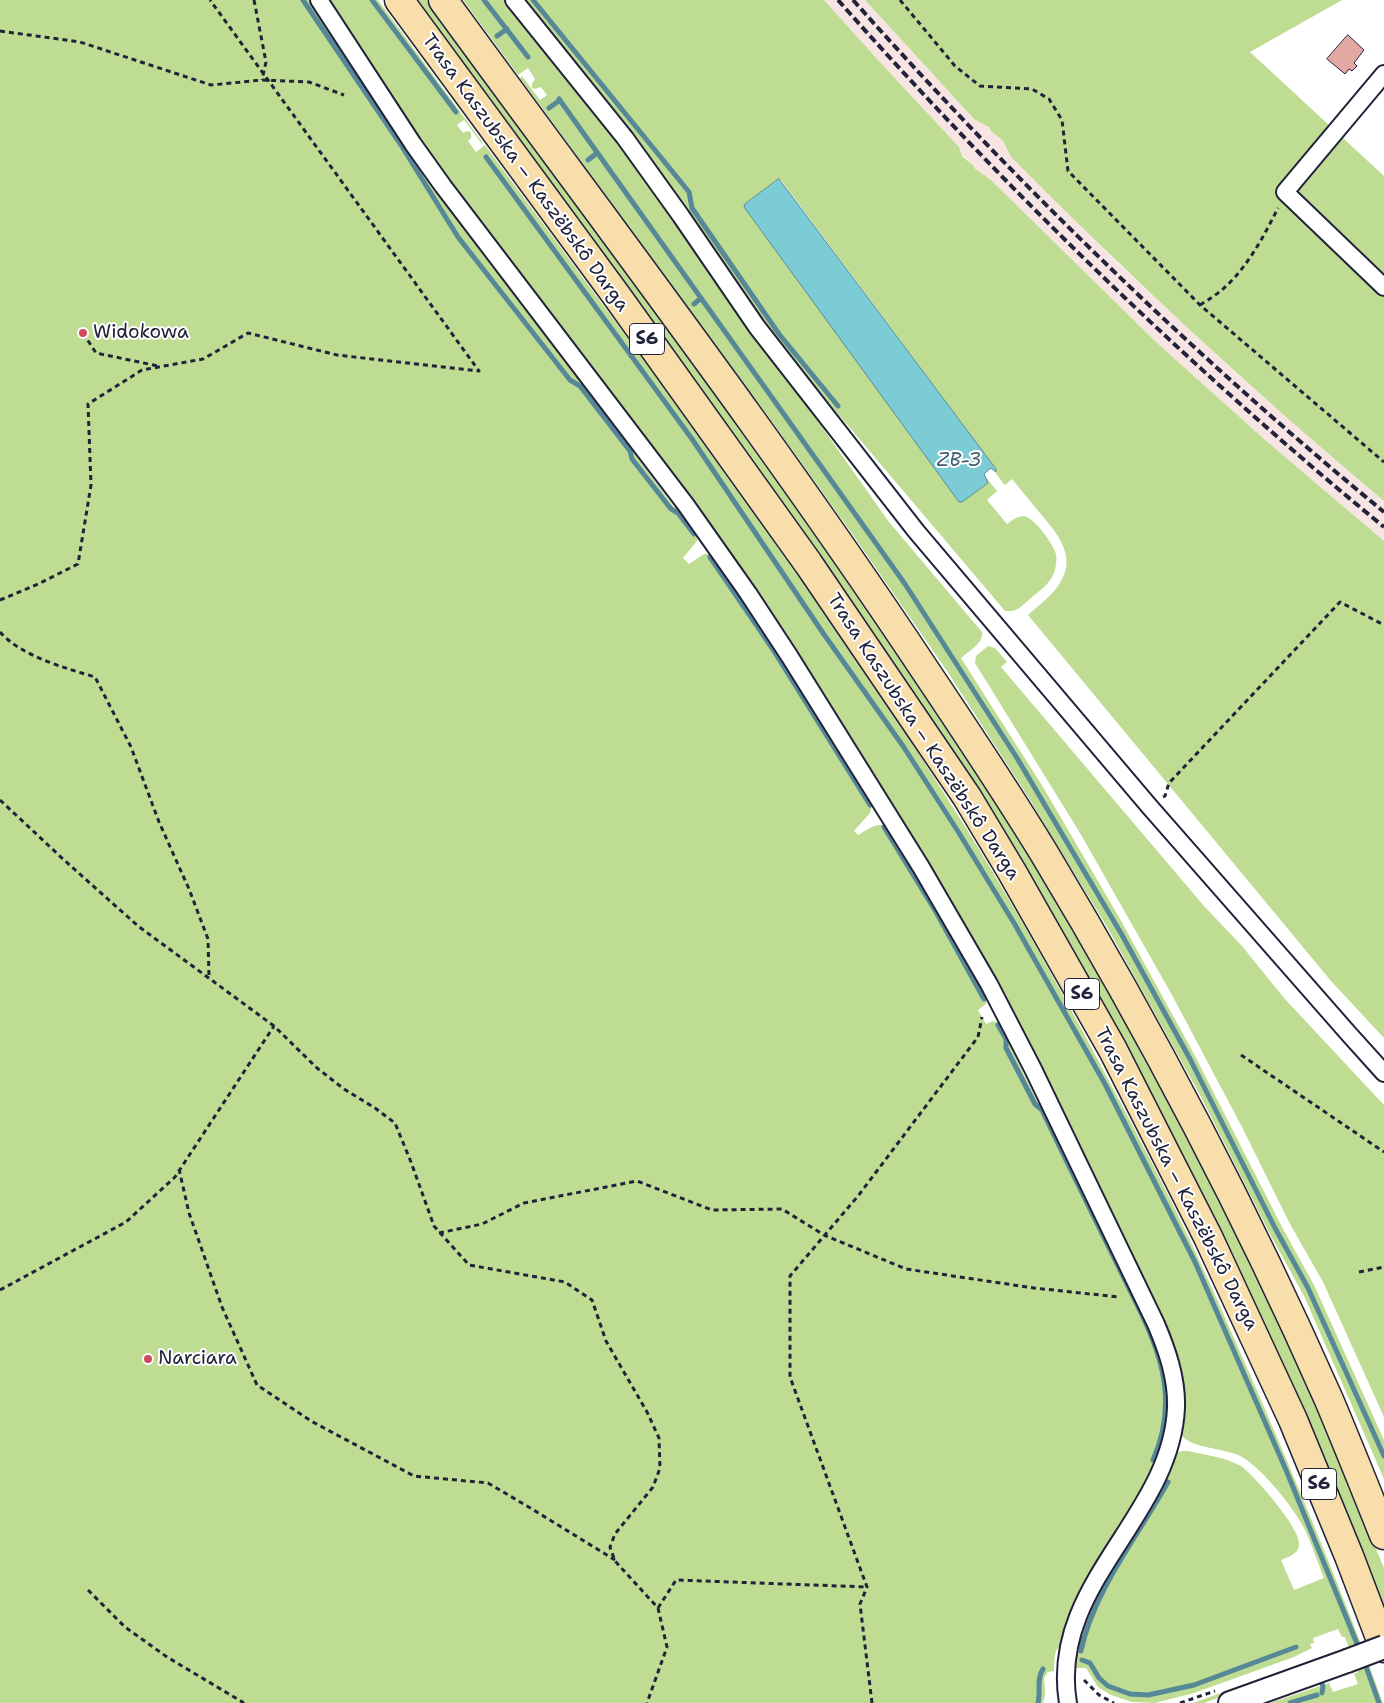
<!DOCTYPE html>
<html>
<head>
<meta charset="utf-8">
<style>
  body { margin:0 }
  canvas { display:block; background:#fff }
</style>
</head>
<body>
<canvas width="1384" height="1703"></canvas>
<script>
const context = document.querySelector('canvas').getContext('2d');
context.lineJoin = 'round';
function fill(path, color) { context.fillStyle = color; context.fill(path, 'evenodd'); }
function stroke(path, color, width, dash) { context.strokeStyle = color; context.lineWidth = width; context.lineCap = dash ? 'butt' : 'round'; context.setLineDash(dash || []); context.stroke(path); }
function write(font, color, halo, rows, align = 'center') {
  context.font = font + ' "Shantell Sans",sans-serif'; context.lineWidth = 4; context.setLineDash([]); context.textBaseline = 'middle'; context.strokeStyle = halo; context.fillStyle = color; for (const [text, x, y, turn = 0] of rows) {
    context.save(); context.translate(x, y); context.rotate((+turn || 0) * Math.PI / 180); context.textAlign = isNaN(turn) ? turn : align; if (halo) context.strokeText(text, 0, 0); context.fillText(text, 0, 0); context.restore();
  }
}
const built = new Path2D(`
  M 824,0 L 865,0 L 974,119 L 990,128 L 990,130 L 1003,141 L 1011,157 L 1120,265 L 1235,372 L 1384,501 L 1384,541 L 1264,439 L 1156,342 L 991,180 L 974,168 L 974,166 L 964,156 L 962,156 L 959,147 L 878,60 Z`);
const green = new Path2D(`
  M 0,0 L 311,0 L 634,447 L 636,456 L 674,507 L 682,511 L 698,533 L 697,541 L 683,558 L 689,564 L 704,554 L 711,554 L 757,619 L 873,803 L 870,813 L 854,831 L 858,835 C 867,830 877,821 888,827 L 927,890 L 987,997 L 986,1004 L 978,1010 L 986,1024 L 993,1021 L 1000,1023 L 1009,1037 L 1010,1046 L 1038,1103 L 1045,1108 C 1068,1155 1090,1202 1113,1249 C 1136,1297 1166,1348 1168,1403 C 1169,1426 1161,1448 1153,1469 L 1150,1470 C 1123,1530 1079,1577 1061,1641 C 1060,1645 1058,1648 1056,1651 C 1054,1657 1054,1665 1054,1671 L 1048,1672 L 1044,1678 L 1045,1695 L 1043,1703 L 0,1703 Z
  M 327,0 L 378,0 L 483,143 L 482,144 L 464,120 L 457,125 L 463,133 L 467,131 L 471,132 L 471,138 L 468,141 L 476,152 L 485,145 C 650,369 819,591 966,828 C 1017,910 1064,995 1109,1081 C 1139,1137 1168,1193 1195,1251 C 1218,1300 1239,1350 1261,1400 C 1304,1500 1346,1601 1383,1703 L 1270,1703 L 1329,1683 L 1333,1692 L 1358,1684 L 1354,1674 L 1358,1672 L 1345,1637 L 1342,1637 L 1338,1629 L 1313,1638 L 1314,1643 L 1310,1644 L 1312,1648 L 1294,1657 L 1194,1693 L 1155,1703 L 1132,1702 L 1111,1695 L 1098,1687 L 1086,1668 L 1075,1668 C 1080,1610 1116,1560 1143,1510 C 1153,1492 1162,1470 1176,1453 L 1182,1451 L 1188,1451 C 1206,1455 1225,1457 1241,1466 C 1254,1475 1303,1531 1299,1546 C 1297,1555 1288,1557 1281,1560 L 1294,1590 L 1324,1578 C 1317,1561 1312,1544 1304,1528 C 1293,1507 1259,1464 1238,1455 C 1222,1448 1191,1448 1181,1435 L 1182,1398 L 1039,1066 L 789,644 L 443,176 Z
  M 414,0 L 427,0 L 765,460 L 929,696 L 1032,857 L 1129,1025 L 1219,1196 L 1274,1310 L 1306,1380 L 1384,1568 L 1384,1611 L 973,783 L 867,623 L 812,544 L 700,389 Z
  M 463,0 L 506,0 L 639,168 L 889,522 L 982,632 C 984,643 969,651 961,658 L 1043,787 L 1120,919 L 1194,1054 L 1283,1229 L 1314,1285 L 1384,1440 L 1384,1479 L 1304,1296 L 1271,1236 L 1200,1095 L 1107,927 L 1028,797 L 947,671 L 855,538 L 762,408 L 520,78 L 522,76 L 540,100 L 547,95 L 541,87 L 535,89 L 532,88 L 532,84 L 535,79 L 528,68 L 518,75 Z
  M 523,0 L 824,0 L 878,60 L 959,147 L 962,156 L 974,166 L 974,168 L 991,180 L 1156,342 L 1264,439 L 1384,541 L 1384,1038 L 1331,981 L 1028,615 C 1038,606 1050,597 1058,586 C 1079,557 1057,533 1039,512 C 1030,501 1021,490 1012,479 L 1005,485 L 1003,483 L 992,468 L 996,471 L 996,469 L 781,180 L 777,180 L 745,204 L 744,207 L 959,502 L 962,502 L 988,483 L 983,474 L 997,491 L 987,500 L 1007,524 C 1013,520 1017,516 1024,516 C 1035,518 1053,544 1056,554 C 1057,560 1056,567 1054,573 C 1050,584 1039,591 1031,598 C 1022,606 1016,613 1005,611 L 778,343 Z
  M 865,0 L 1342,0 L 1250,52 L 1384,176 L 1384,501 C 1254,392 1130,277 1011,157 L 1003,141 L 990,130 L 990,128 L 974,119 Z
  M 988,646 L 995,648 L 1007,662 L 1001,667 L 1204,906 L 1242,946 L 1284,998 L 1384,1105 L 1384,1417 L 1323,1282 L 1290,1224 L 1242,1127 L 1172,995 L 1080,833 L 975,663 L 976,656 Z
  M 1342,1649 L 1344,1652 L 1204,1703 L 1193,1703 Z`);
const water = new Path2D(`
  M 779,179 L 996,469 L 996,472 L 991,468 L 984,474 L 988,483 L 962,502 L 959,502 L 744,207 L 745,204 Z`);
const stream = new Path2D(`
  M 303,0 L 401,145 L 458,237 L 570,380 L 580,386 L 630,451 L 632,459 L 671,509 L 678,513 L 694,534
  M 372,0 L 456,112
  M 484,0 L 528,57
  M 533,0 L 689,192 L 692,208 L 779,334 L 838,406
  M 497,36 L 507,29
  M 559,99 L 905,584 L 1017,758 L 1122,935 L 1190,1059 L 1275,1228 L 1308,1288 L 1384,1456
  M 549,108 L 560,100
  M 486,157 L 692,439 L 823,633 L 903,746 L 959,833 L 1014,923 L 1105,1084 L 1195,1262 L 1286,1470 L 1360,1651
  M 588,160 L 597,153
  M 694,304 L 700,299
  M 710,557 L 772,648 L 870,805
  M 884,827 L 936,912 L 984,999
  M 998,1025 L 1006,1039 L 1006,1048 L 1035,1104 L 1042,1110 C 1067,1163 1093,1215 1119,1268 C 1136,1304 1158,1341 1164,1381 C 1168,1408 1164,1435 1153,1460
  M 1081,1651 C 1093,1592 1139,1534 1168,1482
  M 1082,1660 L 1090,1663 L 1099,1678 L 1108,1686 L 1130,1694 L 1148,1695 L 1194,1685 L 1296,1647
  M 1364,1661 L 1379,1703
  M 1321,1682 L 1323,1686 L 1322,1693
  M 1038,1703 C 1041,1692 1036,1679 1043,1669
  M 1290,1703 L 1317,1695`);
const building = new Path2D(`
  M 1348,35 L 1364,50 L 1354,63 L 1357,66 L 1352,71 L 1349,69 L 1345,74 L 1327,59 Z`);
const path = new Path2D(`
  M 254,0 L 266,62 L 262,80
  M 900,0 L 955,66 L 980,86 L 1032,89 L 1049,99 L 1062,120 L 1068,171 L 1200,305 L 1384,462
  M 0,31 L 80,42 L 211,85 L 262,80 L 309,82 L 344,95
  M 1200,305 C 1208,300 1216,295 1223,289 C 1247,268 1264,236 1278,208
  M 83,333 L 96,353 L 158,366
  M 0,600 L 38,584 L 78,564 L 91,485 L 88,404 L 142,370 L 203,359 L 248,333 L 337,355 L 479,371 L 210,0
  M 0,632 C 21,656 65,668 95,677 L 131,747 L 159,822 L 189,889 L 208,939 L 209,976
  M 1163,797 L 1165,796 L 1169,783 L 1340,602 L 1384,625
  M 0,800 L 63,859 L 138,926 L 274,1026 L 317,1068 L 344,1089 L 375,1108 L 395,1123 L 411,1162 L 434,1226 L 469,1265 L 565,1282 L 592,1300 L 606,1341 L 647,1412 L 659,1438 L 660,1468 L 653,1487 L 615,1534 L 610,1547 L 615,1561 L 658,1608 L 667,1647 L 647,1703
  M 1241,1055 L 1384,1152
  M 179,1169 L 189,1213 L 222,1307 L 257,1385 L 311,1421 L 414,1476 L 488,1483 L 532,1509 L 615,1560
  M 439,1233 L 482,1224 L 524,1203 L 637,1181 L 712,1210 L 782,1209 L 824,1235 L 906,1269 L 1034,1288 L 1119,1297
  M 1359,1272 L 1384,1267
  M 0,1290 L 126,1222 L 175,1177 L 274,1026
  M 88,1590 L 125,1627 L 167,1657 L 244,1703
  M 658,1608 L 676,1580 L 867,1587
  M 1084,1680 L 1099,1695 L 1114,1703
  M 872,1703 L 860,1604 L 867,1587 L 790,1377 L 790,1276 L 858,1196 L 978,1037 L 982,1017
  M 1180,1703 L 1215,1691`);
const minor = new Path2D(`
  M 319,0 L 413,144 L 443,186 L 686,505 L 748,593 L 790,657 L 921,867 L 989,984 L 1033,1069 L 1156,1324 C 1167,1350 1177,1378 1176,1408 C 1171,1518 1048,1585 1068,1703
  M 514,0 L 625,138 L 681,216 L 757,327 L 916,531 L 1149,806 L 1348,1033 L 1384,1073
  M 1384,74 L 1285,192 L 1384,287`);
const secondary = new Path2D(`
  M 1230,1703 L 1347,1661`);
const motorway = new Path2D(`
  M 399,0 L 616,295 L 808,563 L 967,797 L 1012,872 L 1113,1050 L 1208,1237 L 1293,1420 L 1349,1556 L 1384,1648
  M 443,0 C 605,222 773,441 925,670 C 966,731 1006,791 1044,853 C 1150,1029 1246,1212 1329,1400 C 1348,1445 1366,1490 1384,1535`);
const rail = new Path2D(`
  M 838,0 C 1006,190 1188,366 1384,527
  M 853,0 C 1017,184 1194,356 1384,512`);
const secondaryBridge = new Path2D(`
  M 1347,1661 L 1384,1647`);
const markers = [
  [83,333,5,"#d1495b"],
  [148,1359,5,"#d1495b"]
];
const shields = [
  [647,339,35],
  [1082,994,35],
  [1319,1484,35]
];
const shieldNames = [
  ["S6",647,339],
  ["S6",1082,994],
  ["S6",1319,1484]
];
const streetNames = [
  ["Trasa Kaszubska – Kaszëbskô Darga",525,173,54],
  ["Trasa Kaszubska – Kaszëbskô Darga",923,737,57],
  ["Trasa Kaszubska – Kaszëbskô Darga",1176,1179,63]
];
const poiNames = [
  ["Widokowa",93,333],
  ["Narciara",158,1359]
];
const waterNames = [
  ["ZB-3",959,461]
];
fill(built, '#f6e5e3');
fill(green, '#bfdc93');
fill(water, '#7bccd4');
stroke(water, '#578897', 1);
stroke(stream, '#578897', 5);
fill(building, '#e2a8a1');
stroke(building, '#22223b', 1);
stroke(minor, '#22223b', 20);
stroke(secondary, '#22223b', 26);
stroke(motorway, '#22223b', 31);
stroke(path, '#22223b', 3, [5, 4]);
stroke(minor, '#fff', 16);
stroke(secondary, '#fff', 22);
stroke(motorway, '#f8deab', 28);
stroke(rail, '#22223b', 4, [8, 4]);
stroke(secondaryBridge, '#22223b', 26, []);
stroke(secondaryBridge, '#fff', 22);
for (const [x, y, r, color] of markers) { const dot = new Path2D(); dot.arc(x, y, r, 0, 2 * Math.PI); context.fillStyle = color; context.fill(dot); stroke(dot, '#fff', 2); }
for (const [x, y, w] of shields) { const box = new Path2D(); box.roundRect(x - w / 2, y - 15.5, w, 31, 4); context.fillStyle = '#fff'; context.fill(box); stroke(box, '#22223b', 1); }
write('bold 18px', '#22223b', null, shieldNames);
write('19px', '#22223b', '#fff', streetNames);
write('19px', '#22223b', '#fff', poiNames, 'left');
write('italic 20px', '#415e71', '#fff', waterNames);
</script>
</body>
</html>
